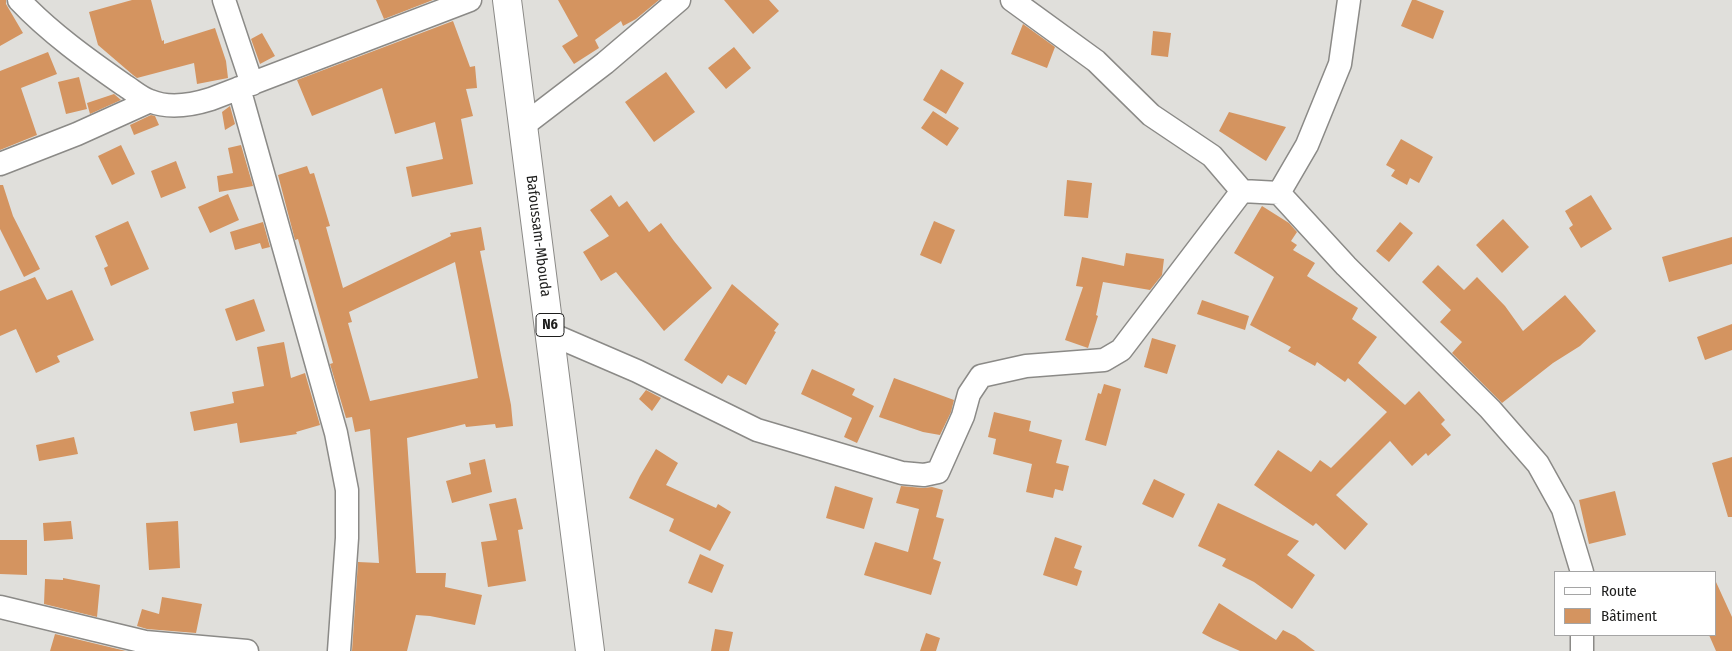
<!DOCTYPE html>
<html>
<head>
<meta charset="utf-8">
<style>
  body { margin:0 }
  #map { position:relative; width:1732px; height:651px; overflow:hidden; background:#e0dfdb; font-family:"Fira Sans Condensed",sans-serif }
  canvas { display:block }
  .legend { position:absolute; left:1554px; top:571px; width:162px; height:65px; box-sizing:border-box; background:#fff; border:1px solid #a5a5a5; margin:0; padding:6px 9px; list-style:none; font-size:15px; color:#1e1e1d }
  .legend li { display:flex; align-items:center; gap:10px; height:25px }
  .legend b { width:25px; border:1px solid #a5a5a5 }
</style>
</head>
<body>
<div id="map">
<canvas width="1732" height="651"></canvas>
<ul class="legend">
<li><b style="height:6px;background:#fff"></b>Route</li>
<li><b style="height:14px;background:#d49460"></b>Bâtiment</li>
</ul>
</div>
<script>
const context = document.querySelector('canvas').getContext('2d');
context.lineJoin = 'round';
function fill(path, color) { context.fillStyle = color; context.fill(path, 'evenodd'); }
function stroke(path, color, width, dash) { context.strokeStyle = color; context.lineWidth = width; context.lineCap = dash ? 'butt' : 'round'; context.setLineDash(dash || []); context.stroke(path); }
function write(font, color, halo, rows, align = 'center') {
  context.font = font + ' "Fira Sans Condensed",sans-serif'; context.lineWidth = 4; context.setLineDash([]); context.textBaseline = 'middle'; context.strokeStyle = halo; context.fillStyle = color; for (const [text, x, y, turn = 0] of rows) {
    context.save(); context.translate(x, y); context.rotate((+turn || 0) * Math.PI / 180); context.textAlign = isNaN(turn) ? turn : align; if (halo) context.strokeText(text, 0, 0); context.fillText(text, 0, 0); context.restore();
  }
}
const building = new Path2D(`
  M 0,0 L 6,0 L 6,4 L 23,33 L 0,46 Z
  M 132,0 L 151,0 L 162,41 L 164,40 L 164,44 L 215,28 L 226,61 L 228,78 L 197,84 L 194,63 L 137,78 L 133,75 L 98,45 L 89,12 Z
  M 376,0 L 433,0 L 384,19 Z
  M 558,0 L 659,0 L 636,19 L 623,26 L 621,21 L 595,40 L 599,48 L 574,64 L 562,46 L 578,36 Z
  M 724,0 L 769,0 L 779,11 L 753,34 Z
  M 1412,0 L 1416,0 L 1444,11 L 1433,39 L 1401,26 Z
  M 453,21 L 470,67 L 475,66 L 477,88 L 466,89 L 473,116 L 461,119 L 473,184 L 412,197 L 406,167 L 443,159 L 435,122 L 395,134 L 382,88 L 312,116 L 297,80 Z
  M 1023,24 L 1055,47 L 1047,68 L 1011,54 Z
  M 1153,31 L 1171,33 L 1168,57 L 1151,55 Z
  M 262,33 L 275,56 L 260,64 L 251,39 Z
  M 734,47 L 751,68 L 726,89 L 708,68 Z
  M 48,52 L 57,74 L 21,88 L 37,135 L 0,150 L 0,71 Z
  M 941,69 L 964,83 L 946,114 L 923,100 Z
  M 666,72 L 695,112 L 654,142 L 625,102 Z
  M 79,77 L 87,109 L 66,114 L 58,82 Z
  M 114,94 L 121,100 L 90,114 L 87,103 Z
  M 230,106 L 235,124 L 225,130 L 222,112 Z
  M 933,111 L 959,128 L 947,146 L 921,128 Z
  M 1229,112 L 1286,127 L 1266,161 L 1219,131 Z
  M 151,115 L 155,116 L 159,125 L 134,135 L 130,125 Z
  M 1401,139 L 1433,157 L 1419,183 L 1410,178 L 1407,185 L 1391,176 L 1395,170 L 1386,165 Z
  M 121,145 L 135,174 L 112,185 L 98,156 Z
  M 241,145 L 253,186 L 219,192 L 217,176 L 233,173 L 228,148 Z
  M 176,161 L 186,188 L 161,198 L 151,171 Z
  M 307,166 L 310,174 L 314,173 L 330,226 L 326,227 L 343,288 L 451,236 L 450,233 L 481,227 L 485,250 L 480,251 L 511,405 L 513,426 L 496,428 L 495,424 L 466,427 L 465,424 L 407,438 L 416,573 L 446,573 L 445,587 L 482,595 L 475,625 L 430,616 L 416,615 L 407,651 L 352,651 L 358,562 L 379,563 L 370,429 L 355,432 L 352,417 L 346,418 L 330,364 L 333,363 L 298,239 L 295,240 L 278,175 ZM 455,262 L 478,378 L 370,401 L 348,323 L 352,322 L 349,312 Z
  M 1067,180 L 1092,183 L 1088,218 L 1064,216 Z
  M 0,185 L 3,185 L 13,216 L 40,269 L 24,277 L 0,229 Z
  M 228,194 L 239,220 L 210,233 L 198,207 Z
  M 611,195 L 619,207 L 627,201 L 649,232 L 661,223 L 674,241 L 712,288 L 664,331 L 616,272 L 601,281 L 583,252 L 609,236 L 590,210 Z
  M 1591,195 L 1612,229 L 1581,248 L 1569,228 L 1573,225 L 1565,211 Z
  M 1262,206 L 1289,223 L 1297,232 L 1291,241 L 1297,245 L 1293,250 L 1315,263 L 1307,276 L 1358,308 L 1352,319 L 1377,337 L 1358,363 L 1405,405 L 1419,391 L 1445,420 L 1441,424 L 1451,435 L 1428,456 L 1426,453 L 1412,466 L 1390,441 L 1336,495 L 1368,524 L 1345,550 L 1316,523 L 1313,526 L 1254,485 L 1278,450 L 1311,472 L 1320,460 L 1331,468 L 1387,412 L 1348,378 L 1345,382 L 1317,362 L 1315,366 L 1288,351 L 1291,347 L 1250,325 L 1274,277 L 1234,253 Z
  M 1503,219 L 1529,247 L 1502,273 L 1476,245 Z
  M 128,221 L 149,269 L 111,286 L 104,268 L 108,266 L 95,236 Z
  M 934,221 L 955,230 L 941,264 L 920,255 Z
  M 263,222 L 270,247 L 262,249 L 260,243 L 235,250 L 230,232 Z
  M 1400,222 L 1413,233 L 1389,262 L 1376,251 Z
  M 1732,237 L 1732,264 L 1669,282 L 1662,257 Z
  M 1126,253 L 1164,259 L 1162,275 L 1150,290 L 1103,282 L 1096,315 L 1098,316 L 1088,348 L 1065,340 L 1083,287 L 1076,286 L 1082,257 L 1124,266 Z
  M 1438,265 L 1464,290 L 1477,277 L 1505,306 L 1523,331 L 1565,295 L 1596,331 L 1580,346 L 1553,363 L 1502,403 L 1452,353 L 1462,342 L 1440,322 L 1451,310 L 1422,282 Z
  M 35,277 L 47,300 L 72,290 L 94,340 L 57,356 L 60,362 L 36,373 L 16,329 L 0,336 L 0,291 Z
  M 732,284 L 779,324 L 774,331 L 776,332 L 746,385 L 728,375 L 722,384 L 684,360 Z
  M 254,299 L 265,331 L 236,341 L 225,309 Z
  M 1202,300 L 1249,316 L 1245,330 L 1197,314 Z
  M 1732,324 L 1732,350 L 1705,360 L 1697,337 Z
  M 1152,338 L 1176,345 L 1167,374 L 1144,367 Z
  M 284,342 L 291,378 L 305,373 L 320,425 L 296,432 L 297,434 L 240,443 L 237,423 L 194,431 L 190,412 L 234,403 L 232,392 L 264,386 L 257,347 Z
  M 812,369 L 855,389 L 852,395 L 874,406 L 857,443 L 844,437 L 852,418 L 801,394 Z
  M 894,378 L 954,400 L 951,412 L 940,435 L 923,432 L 879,417 Z
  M 1104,384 L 1121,389 L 1106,446 L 1085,440 L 1098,393 L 1101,394 Z
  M 646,390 L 661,398 L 652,411 L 639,399 Z
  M 994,412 L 1031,421 L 1029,431 L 1062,440 L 1056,463 L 1069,466 L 1063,491 L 1055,489 L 1053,498 L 1026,492 L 1032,464 L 993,454 L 996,439 L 988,437 Z
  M 74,437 L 78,454 L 39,461 L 36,445 Z
  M 656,449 L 678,463 L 666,485 L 716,508 L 718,504 L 731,512 L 710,551 L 669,531 L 674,519 L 629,498 L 640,476 Z
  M 1732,457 L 1732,517 L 1728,517 L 1712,463 Z
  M 485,459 L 492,492 L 452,503 L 446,481 L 471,474 L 469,463 Z
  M 1154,479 L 1185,494 L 1173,518 L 1142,504 Z
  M 835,486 L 873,498 L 864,529 L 826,518 Z
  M 901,486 L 923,488 L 932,487 L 943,490 L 936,517 L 944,519 L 933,559 L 941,562 L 931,595 L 864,575 L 875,542 L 908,552 L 919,509 L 896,503 Z
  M 1615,491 L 1626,535 L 1589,544 L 1579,500 Z
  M 516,498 L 523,529 L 518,530 L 526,581 L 488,587 L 481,542 L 497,540 L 489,504 Z
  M 1218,503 L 1299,541 L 1287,555 L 1315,575 L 1292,609 L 1254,582 L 1222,566 L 1226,559 L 1198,546 Z
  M 71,521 L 73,539 L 44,541 L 43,523 Z
  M 178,521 L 180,568 L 149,570 L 146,523 Z
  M 1055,537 L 1082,546 L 1074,568 L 1082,571 L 1077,586 L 1043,575 Z
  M 0,540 L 27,540 L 27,575 L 0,574 Z
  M 700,554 L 724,565 L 712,593 L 688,583 Z
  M 63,578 L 100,585 L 97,617 L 44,604 L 45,579 L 63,580 Z
  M 1716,582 L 1732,617 L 1732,651 L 1716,651 L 1709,635 L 1716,635 Z
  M 162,597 L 202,604 L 196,633 L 147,629 L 137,626 L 142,609 L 159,614 Z
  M 1219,603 L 1276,640 L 1283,630 L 1295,636 L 1315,651 L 1240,651 L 1213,639 L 1202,633 Z
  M 715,629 L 733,632 L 729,651 L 711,651 Z
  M 926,633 L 940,638 L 936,651 L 920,651 Z
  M 55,634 L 126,651 L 50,651 Z`);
const street = new Path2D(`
  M 19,0 C 49,32 88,60 124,85 C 132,90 141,98 150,101 C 169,109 192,105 211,99 L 470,0
  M 224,0 L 252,84
  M 1012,0 L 1096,61 L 1151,115 L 1212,156 L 1242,191 L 1279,193 L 1346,266 L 1490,409 L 1538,464 L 1563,509 L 1582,572
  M 239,88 L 336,433 L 347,490 L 347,538 L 339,651
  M 524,125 L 605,63 L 679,0
  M 0,164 L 77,134 L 150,101
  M 1279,193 L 1307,145 L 1340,64 L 1349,0
  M 551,334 L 637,371 L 757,430 L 902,473 L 924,475 L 938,472 L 963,416 L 969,394 L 981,376 L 1026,366 L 1104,360 L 1121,350 L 1242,191
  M 0,607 L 145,642 L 247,651
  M 1582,635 L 1582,651`);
const highway = new Path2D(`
  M 507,0 L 590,651`);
const shields = [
  [550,325,28]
];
const shieldNames = [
  ["N6",550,325]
];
const streetNames = [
  ["Bafoussam-Mbouda",538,236,83]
];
fill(building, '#d49460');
stroke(street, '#8b8a87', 25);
stroke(highway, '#8b8a87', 30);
stroke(street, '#fff', 22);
stroke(highway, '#fff', 28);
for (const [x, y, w] of shields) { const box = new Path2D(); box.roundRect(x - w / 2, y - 11.5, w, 23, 4); context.fillStyle = '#fff'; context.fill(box); stroke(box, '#1e1e1d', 1); }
write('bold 14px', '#1e1e1d', null, shieldNames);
write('15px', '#1e1e1d', '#fff', streetNames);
</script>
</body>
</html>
